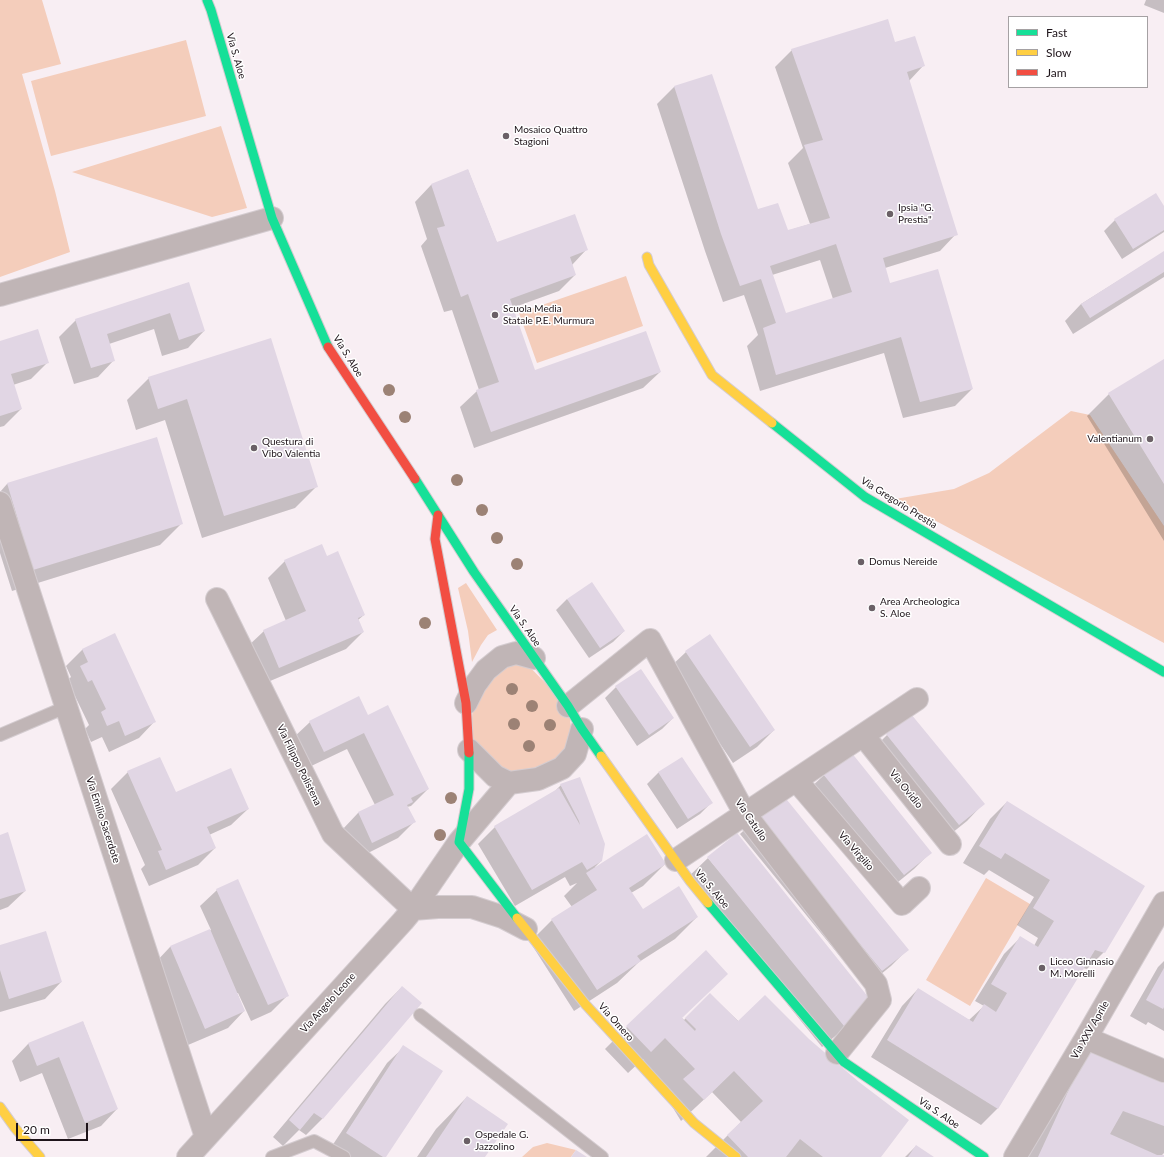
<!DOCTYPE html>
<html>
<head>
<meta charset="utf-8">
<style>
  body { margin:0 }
  #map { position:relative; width:1164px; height:1157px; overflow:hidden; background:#f8eef3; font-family:Lato,sans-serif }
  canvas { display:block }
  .legend { position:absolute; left:1008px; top:16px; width:140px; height:72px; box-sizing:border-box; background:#fff; border:1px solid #a5a1a3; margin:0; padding:5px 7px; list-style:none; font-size:12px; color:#1e141a }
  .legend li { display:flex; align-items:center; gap:8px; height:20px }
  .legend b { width:20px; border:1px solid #a5a1a3 }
  .scale { position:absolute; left:16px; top:1123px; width:72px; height:18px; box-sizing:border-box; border:2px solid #1e141a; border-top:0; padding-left:5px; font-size:12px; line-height:14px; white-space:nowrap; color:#1e141a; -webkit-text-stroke:3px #fff; paint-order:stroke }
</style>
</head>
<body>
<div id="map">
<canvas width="1164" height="1157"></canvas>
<ul class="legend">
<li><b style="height:5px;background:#16e098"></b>Fast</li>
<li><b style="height:5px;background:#ffcf43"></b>Slow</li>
<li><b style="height:5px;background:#f24e42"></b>Jam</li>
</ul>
<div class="scale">20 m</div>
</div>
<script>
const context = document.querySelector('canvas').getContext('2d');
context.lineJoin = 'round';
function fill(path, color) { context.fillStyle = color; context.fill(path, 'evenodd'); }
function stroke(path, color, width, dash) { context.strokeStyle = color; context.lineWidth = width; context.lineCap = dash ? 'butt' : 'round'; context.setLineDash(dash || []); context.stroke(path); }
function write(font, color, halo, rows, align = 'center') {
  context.font = font + ' Lato,sans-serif'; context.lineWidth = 3; context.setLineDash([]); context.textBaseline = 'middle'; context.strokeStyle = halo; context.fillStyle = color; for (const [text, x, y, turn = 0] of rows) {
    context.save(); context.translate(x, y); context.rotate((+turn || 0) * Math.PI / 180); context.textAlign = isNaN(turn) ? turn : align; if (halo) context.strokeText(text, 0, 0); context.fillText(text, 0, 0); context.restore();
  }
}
const green = new Path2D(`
  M 0,0 L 42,0 L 61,64 L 22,74 L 55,191 L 70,252 L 0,277 Z
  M 186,40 L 206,116 L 51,156 L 31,81 Z
  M 221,126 L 247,208 L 212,217 L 72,172 Z
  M 626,276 L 643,326 L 537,363 L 519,313 Z
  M 1071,411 L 1090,415 L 1164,526 L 1164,643 L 895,499 L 954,489 L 989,473 Z
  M 466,583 L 497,630 L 488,635 L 481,645 L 472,662 L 468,631 L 458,588 Z
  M 516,653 L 568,706 L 575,754 L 509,783 L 469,750 L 475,685 Z
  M 986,878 L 1030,904 L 970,1006 L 926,980 Z
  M 547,1143 L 576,1150 L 571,1157 L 522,1157 L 533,1147 Z`);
const shadow = new Path2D(`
  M 1146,0 L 1164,0 L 1164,13 L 1144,5 Z
  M 894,43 L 923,66 L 909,81 L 956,234 L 940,251 L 885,268 L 889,284 L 972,389 L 955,406 L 903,418 L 884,353 L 760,391 L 747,346 L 758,335 L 744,295 L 723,302 L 705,251 L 657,104 L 674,87 L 711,75 L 758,211 L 787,231 L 810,224 L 788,163 L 803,148 L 775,67 L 792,50 ZM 820,260 L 833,299 L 785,314 L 772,275 Z
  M 468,170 L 497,243 L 586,250 L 572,265 L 575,275 L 559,291 L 512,308 L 534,371 L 660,372 L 643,388 L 474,448 L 460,407 L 477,391 L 479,390 L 452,310 L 444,312 L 421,246 L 427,239 L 415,202 L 431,185 Z
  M 1164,208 L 1164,232 L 1122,259 L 1104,231 L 1115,220 Z
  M 1164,252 L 1164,277 L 1073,334 L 1065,321 L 1081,304 Z
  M 188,283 L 204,331 L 188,348 L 162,356 L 154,329 L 109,344 L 114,360 L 98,377 L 74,384 L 59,337 L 76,320 Z
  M 270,340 L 317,486 L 295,508 L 202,538 L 165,420 L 136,430 L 127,400 L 149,378 Z
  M 0,342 L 48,362 L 31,379 L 13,385 L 21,409 L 4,426 L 0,427 Z
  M 1164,360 L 1164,541 L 1087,416 L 1109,394 Z
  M 156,439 L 182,523 L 160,545 L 12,591 L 0,553 L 0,492 L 7,484 Z
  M 327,557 L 364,615 L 358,620 L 363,632 L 346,649 L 263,684 L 247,647 L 264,631 L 286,621 L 268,578 L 285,561 Z
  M 567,599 L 624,631 L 613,642 L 589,658 L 556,610 Z
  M 83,649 L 155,721 L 139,738 L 109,752 L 102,737 L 91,742 L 85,729 L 89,725 L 75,696 L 71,698 L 64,683 L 71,677 L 66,666 Z
  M 686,652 L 774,730 L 757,747 L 733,763 L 669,668 Z
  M 616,687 L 673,718 L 662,729 L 637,746 L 605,698 Z
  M 911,715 L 983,804 L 967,821 L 942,841 L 870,752 L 887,735 Z
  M 368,716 L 428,789 L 411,806 L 407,807 L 414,822 L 398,838 L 356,859 L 342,830 L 358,813 L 375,805 L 347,749 L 307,768 L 293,738 L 310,722 Z
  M 682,758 L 711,803 L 700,814 L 677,829 L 647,784 L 658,773 Z
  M 128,772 L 176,794 L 248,809 L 231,825 L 209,835 L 215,848 L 198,865 L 149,886 L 141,869 L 145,865 L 111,789 Z
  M 824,775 L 930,853 L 914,869 L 887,891 L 807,791 Z
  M 561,785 L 601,861 L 595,867 L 595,868 L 665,864 L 643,886 L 631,893 L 643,911 L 697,917 L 675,939 L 639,962 L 617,983 L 574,1011 L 530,942 L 552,920 L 572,907 L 564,896 L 577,883 L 570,886 L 565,877 L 515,906 L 478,844 L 495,827 L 553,793 Z
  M 1007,802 L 1104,952 L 1087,969 L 1083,968 L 998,1108 L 981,1125 L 871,1057 L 902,1006 L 918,989 L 969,1020 L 984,1006 L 975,1001 L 1004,954 L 1020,938 L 1034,946 L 1038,938 L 1017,925 L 1034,897 L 989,870 L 984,875 L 963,863 L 990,819 Z
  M 757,818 L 907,950 L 891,966 L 865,987 L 740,834 Z
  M 0,836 L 25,891 L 8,907 L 0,910 Z
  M 708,858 L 850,1024 L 822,1047 L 686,879 Z
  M 217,890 L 288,995 L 271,1012 L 251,1021 L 238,993 L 237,993 L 244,1011 L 228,1028 L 188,1045 L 154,964 L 170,947 L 211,930 L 200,906 Z
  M 0,946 L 61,982 L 45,999 L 0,1012 Z
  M 1164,961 L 1164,1031 L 1148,1022 L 1146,1025 L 1130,1016 L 1158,967 Z
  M 402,987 L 420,1003 L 322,1119 L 306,1135 L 299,1130 L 283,1146 L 273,1137 L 385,1004 Z
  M 710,994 L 880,1157 L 706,1157 L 741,1122 L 712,1092 L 681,1121 L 643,1059 L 628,1073 L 605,1049 L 627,1027 L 682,1018 L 684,1020 Z
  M 83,1022 L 117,1109 L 101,1126 L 68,1139 L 42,1073 L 20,1082 L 12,1061 L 28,1044 Z
  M 404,1047 L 385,1157 L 341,1157 L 330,1149 L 387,1063 Z
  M 1068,1069 L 1164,1079 L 1164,1153 L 1161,1156 L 1164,1156 L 1164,1157 L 1027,1157 Z
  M 467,1097 L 484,1157 L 417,1157 L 436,1129 Z
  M 916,1146 L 932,1157 L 905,1157 Z`);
const building = new Path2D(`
  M 888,19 L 895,42 L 915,36 L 925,66 L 907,72 L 958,235 L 883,258 L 890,283 L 938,269 L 973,389 L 920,402 L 901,337 L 776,375 L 763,328 L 776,323 L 761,279 L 740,286 L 721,234 L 674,86 L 712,74 L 758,209 L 778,203 L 788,230 L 830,218 L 804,145 L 823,140 L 791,49 ZM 836,244 L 852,292 L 786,313 L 770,266 Z
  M 468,169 L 497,242 L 575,214 L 588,250 L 570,257 L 576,275 L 510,299 L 535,370 L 646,331 L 661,372 L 491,432 L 476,390 L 499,382 L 468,294 L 461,297 L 437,228 L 445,226 L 431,184 Z
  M 1156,193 L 1164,206 L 1164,230 L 1133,249 L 1114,219 Z
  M 1164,251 L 1164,272 L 1090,318 L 1081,304 Z
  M 189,282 L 205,331 L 179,340 L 170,313 L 107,334 L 115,361 L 91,368 L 75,319 Z
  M 38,329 L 49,363 L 11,374 L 22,409 L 0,416 L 0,341 Z
  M 271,338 L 318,487 L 224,516 L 187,399 L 158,409 L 148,377 Z
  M 1164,359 L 1164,484 L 1108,393 Z
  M 157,437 L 183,524 L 33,570 L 7,483 Z
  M 322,544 L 327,556 L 338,551 L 365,615 L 358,618 L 364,632 L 279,668 L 263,630 L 306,611 L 284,560 Z
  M 592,582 L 625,631 L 600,648 L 567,599 Z
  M 115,633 L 156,722 L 125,736 L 119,721 L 107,726 L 101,712 L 106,709 L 92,680 L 88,682 L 80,666 L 88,662 L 82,649 Z
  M 710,634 L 775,730 L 750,747 L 685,651 Z
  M 641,669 L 674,718 L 649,735 L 615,686 Z
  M 359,696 L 368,715 L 388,705 L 429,789 L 411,798 L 413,802 L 407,805 L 416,822 L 372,843 L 358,812 L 394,795 L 364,733 L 324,752 L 309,721 Z
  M 911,714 L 985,804 L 959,825 L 886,734 Z
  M 851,752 L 932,853 L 904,875 L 823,774 Z
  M 160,757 L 176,792 L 231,768 L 249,809 L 207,827 L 216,848 L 166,870 L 158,851 L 162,850 L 127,771 Z
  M 682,757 L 713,803 L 688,819 L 658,772 Z
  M 580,777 L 605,844 L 602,861 L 587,870 L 582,862 L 532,890 L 494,826 L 559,788 L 580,825 L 579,821 L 560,784 Z
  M 783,795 L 909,950 L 882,971 L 756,817 Z
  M 1007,801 L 1145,886 L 1105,953 L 1095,950 L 998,1109 L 887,1040 L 918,988 L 973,1022 L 984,1004 L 996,1012 L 1007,993 L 991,984 L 1020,936 L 1038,947 L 1054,921 L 1033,908 L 1050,880 L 1005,853 L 1001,859 L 979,846 Z
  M 8,832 L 26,891 L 0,899 L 0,835 Z
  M 737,833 L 873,1003 L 844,1026 L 707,857 Z
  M 647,834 L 666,864 L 629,888 L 643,909 L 679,886 L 698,917 L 637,956 L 641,961 L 597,990 L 551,919 L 597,890 L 586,873 Z
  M 238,879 L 289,996 L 268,1005 L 216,889 Z
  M 210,929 L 245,1011 L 205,1029 L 170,946 Z
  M 46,931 L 62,982 L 9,999 L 0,970 L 0,945 Z
  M 706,950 L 728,974 L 682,1018 L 695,1031 L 696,1029 L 685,1018 L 710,993 L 738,1021 L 765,995 L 809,1039 L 859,1082 L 909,1120 L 881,1157 L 823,1157 L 800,1139 L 786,1157 L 748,1157 L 727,1135 L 763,1101 L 734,1071 L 704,1100 L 683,1079 L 695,1069 L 665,1038 L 651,1052 L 626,1026 Z
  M 1164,968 L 1164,1007 L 1163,1009 L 1146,1000 Z
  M 402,986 L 422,1003 L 323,1119 L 314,1113 L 300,1130 L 289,1120 Z
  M 83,1021 L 118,1109 L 85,1123 L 59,1057 L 37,1066 L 28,1043 Z
  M 403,1045 L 443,1071 L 386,1157 L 383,1157 L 346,1133 Z
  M 1089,1046 L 1164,1078 L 1164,1126 L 1123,1111 L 1110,1134 L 1157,1155 L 1164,1155 L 1164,1157 L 1038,1157 Z
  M 467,1096 L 508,1124 L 485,1157 L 426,1157 Z
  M 916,1145 L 934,1157 L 908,1157 Z
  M 576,1150 L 587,1157 L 571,1157 Z`);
const lane = new Path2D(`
  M 0,735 L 66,707
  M 420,1015 L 602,1157
  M 272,1157 L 314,1141 L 344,1157`);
const street = new Path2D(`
  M 0,295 L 272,218
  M 0,503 L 206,1137
  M 217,599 L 333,834 L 413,909 L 438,907 L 472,907 L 503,917 L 526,929
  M 466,703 L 475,685 L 486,670 L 502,657 L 516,653 L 534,658
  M 568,706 L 650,640 L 745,814 L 876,984 L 880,1000 L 837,1053
  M 863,735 L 950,844
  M 469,750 L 495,776 L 509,783 L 538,779 L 562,768 L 575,754 L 582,729
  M 796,780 L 902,904 L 919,888
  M 676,860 L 917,699
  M 1086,1038 L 1164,1071
  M 188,1157 L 403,921 L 413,909 L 459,842 L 509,783
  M 1015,1157 L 1086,1038 L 1164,903`);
const fast = new Path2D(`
  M 207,0 L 211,10 L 272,218 L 328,347
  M 772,423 L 865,497 L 1164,672
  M 415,479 L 474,572 L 568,706 L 582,729 L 601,756
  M 469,753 L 469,789 L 459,842 L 517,918
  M 708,903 L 844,1062 L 984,1157`);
const slow = new Path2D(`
  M 647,257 L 649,265 L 712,375 L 772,423
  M 601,756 L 690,881 L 708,903
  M 517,918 L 586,1005 L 694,1123 L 736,1157
  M 0,1107 L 15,1128 L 40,1157`);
const jam = new Path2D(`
  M 328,347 L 415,479
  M 438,515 L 435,539 L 466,703 L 469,753`);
const trees = [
  [389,390],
  [405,417],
  [457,480],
  [482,510],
  [497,538],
  [517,564],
  [425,623],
  [512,689],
  [532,706],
  [514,724],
  [550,725],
  [529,746],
  [451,798],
  [440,835]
];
const markers = [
  [506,136,4,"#6a6066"],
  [890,214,4,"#6a6066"],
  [495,315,4,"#6a6066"],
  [1150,439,4,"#6a6066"],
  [254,448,4,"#6a6066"],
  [861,562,4,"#6a6066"],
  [872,608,4,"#6a6066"],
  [1042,968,4,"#6a6066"],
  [467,1141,4,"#6a6066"]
];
const streetNames = [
  ["Via S. Aloe",236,56,74],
  ["Via S. Aloe",348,356,58],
  ["Via Gregorio Prestia",899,503,32],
  ["Via S. Aloe",525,626,55],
  ["Via Filippo Polistena",299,765,64],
  ["Via Ovidio",906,789,51],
  ["Via Emilio Sacerdote",103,820,72],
  ["Via Catullo",751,820,56],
  ["Via Virgilio",856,851,49],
  ["Via S. Aloe",712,889,50],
  ["Via Angelo Leone",328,1003,-48],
  ["Via Omero",616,1022,48],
  ["Via XXV Aprile",1090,1030,-60],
  ["Via S. Aloe",939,1113,34]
];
const poiNames = [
  ["Mosaico Quattro",514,130],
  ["Stagioni",514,142],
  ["Ipsia \"G.",898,208],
  ["Prestia\"",898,220],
  ["Scuola Media",503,309],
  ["Statale P.E. Murmura",503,321],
  ["Valentianum",1142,439,"right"],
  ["Questura di",262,442],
  ["Vibo Valentia",262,454],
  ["Domus Nereide",869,562],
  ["Area Archeologica",880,602],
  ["S. Aloe",880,614],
  ["Liceo Ginnasio",1050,962],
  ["M. Morelli",1050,974],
  ["Ospedale G.",475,1135],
  ["Jazzolino",475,1147]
];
fill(green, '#f4cdbb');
fill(shadow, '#0003');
fill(building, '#e1d6e4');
stroke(lane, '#d4ccd0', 14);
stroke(street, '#d4ccd0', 24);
stroke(fast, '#d4ccd0', 11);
stroke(slow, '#d4ccd0', 11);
stroke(jam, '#d4ccd0', 11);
stroke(lane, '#c0b5b6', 12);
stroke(street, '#c0b5b6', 22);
stroke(fast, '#16e098', 9);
stroke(slow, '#ffcf43', 9);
stroke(jam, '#f24e42', 9);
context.fillStyle = '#9c8275';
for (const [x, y] of trees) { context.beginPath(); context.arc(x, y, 6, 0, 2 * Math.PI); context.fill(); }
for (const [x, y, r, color] of markers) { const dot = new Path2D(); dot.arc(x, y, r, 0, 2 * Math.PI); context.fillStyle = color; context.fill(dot); stroke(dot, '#fff', 1.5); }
write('10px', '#1e141a', '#fff', streetNames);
write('10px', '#1e141a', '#fff', poiNames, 'left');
</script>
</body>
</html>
